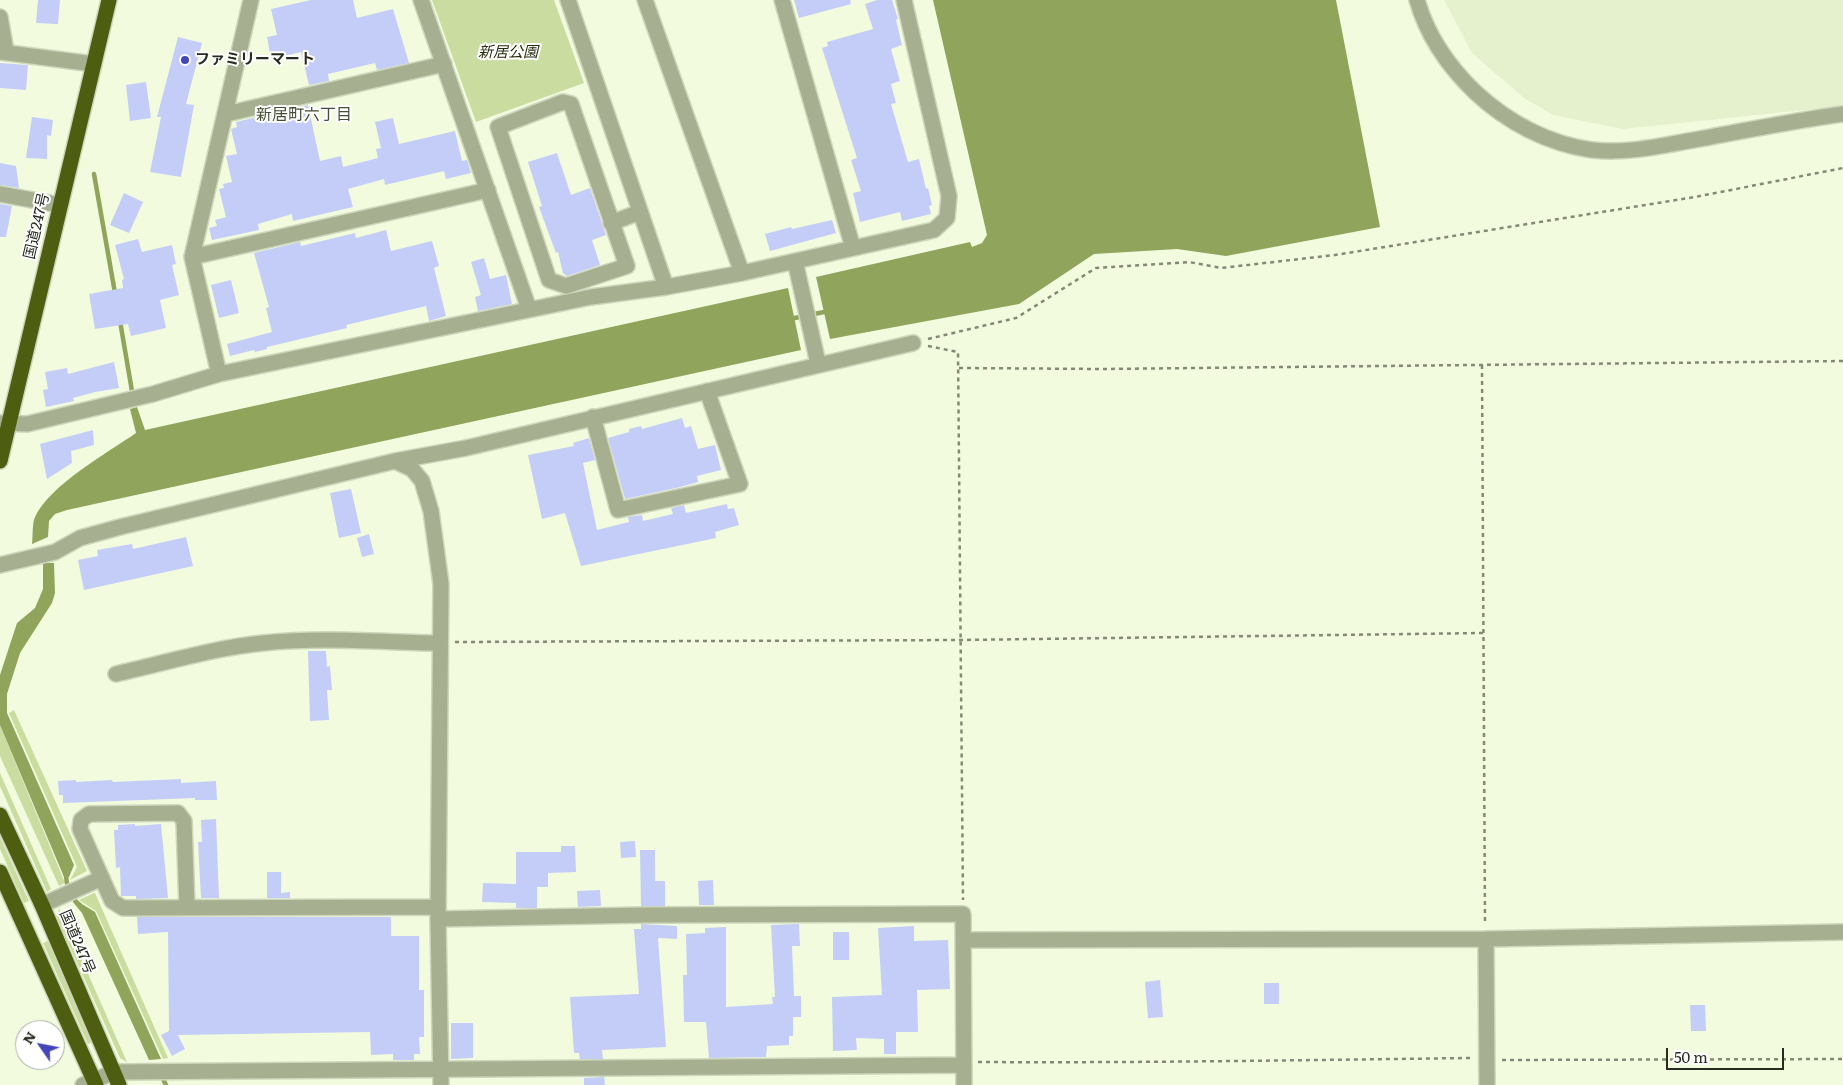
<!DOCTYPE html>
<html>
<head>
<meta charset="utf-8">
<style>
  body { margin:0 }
  #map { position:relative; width:1843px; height:1085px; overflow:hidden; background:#f2fbde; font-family:Literata,serif }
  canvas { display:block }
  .north { position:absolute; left:15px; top:1020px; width:50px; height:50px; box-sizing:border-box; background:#fff; border:1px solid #a9aaa6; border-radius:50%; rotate:303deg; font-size:14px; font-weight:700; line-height:20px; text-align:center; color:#282b20 }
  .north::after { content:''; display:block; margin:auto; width:18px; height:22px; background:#4445ba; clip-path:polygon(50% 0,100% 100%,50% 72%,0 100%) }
  .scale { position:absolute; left:1666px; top:1048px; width:118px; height:22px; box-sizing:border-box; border:2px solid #282b20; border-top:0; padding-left:6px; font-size:15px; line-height:18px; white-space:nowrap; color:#282b20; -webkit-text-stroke:4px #fff; paint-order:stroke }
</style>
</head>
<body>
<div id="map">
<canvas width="1843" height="1085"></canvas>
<div class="north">N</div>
<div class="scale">50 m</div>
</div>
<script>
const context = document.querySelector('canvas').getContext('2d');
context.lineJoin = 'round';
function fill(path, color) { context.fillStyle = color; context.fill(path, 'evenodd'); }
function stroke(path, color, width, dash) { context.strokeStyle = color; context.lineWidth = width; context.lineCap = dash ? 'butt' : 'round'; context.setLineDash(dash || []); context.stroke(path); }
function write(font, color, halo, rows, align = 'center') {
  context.font = font + ' Literata,"Noto Sans JP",serif'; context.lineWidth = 4; context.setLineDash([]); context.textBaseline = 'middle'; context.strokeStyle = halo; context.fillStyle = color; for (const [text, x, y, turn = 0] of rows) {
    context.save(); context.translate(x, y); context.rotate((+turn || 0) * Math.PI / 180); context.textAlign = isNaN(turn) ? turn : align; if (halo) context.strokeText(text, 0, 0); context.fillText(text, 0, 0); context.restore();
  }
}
const built = new Path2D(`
  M 1444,0 L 1843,0 L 1843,106 L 1623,129 L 1553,115 L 1524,98 L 1472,53 Z`);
const green = new Path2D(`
  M 432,0 L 554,0 L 584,83 L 476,122 Z
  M 14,710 L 87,871 L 70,880 L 77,867 L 9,713 Z
  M 0,725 L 65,883 L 59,886 L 0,756 Z
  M 0,773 L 51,889 L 47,892 L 0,786 Z
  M 0,837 L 29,901 L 24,903 L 0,849 Z
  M 94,893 L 95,893 L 168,1058 L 163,1059 L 96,911 L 79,900 Z
  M 59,908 L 127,1062 L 120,1058 L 57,918 Z
  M 48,941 L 93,1042 L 88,1044 L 43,943 Z`);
const water = new Path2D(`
  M 933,0 L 1336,0 L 1380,227 L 1226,256 L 1177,249 L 1094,254 L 1019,304 L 830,339 L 816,277 L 970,242 L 972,247 L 982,243 L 987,235 Z
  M 788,288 L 801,350 L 67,510 L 55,514 L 49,521 L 48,537 L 32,544 C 33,536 32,524 35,517 C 50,485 107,453 136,433 L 130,409 L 137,407 L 145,430 Z
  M 43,563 L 54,563 L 55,593 L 52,603 L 20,653 L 7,694 L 7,713 L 74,865 L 69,877 L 64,877 L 0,725 L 0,675 L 17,623 L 35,608 L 43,589 Z
  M 77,901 L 95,912 L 161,1059 L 149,1060 L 82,913 L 73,902 Z`);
const stream = new Path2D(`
  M 94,174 L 115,293
  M 790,319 L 829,311
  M 120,321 L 133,397
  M 66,872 C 66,885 69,897 80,905
  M 161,1075 L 166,1085`);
const building = new Path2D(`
  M 38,0 L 60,0 L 58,24 L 36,23 Z
  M 311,0 L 353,0 L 357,18 L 393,9 L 409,63 L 377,70 L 375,63 L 328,74 L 329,81 L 309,85 L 301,52 L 271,59 L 267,37 L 277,35 L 271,9 Z
  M 794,0 L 850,0 L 851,4 L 799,18 Z
  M 877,0 L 892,0 L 898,19 L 896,20 L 902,45 L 891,49 L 900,81 L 891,84 L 896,103 L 891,104 L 908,162 L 919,159 L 926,189 L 928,188 L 932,205 L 929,206 L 931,214 L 902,221 L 900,212 L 860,222 L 853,193 L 861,191 L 851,160 L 857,158 L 822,48 L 828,46 L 827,42 L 873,29 L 865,4 Z
  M 178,37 L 202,43 L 186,104 L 194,105 L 181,177 L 150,172 L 161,117 L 157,117 Z
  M 0,63 L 28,65 L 26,90 L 0,88 Z
  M 146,82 L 151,118 L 130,121 L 126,85 Z
  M 308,105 L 320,161 L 341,156 L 343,167 L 378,158 L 376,149 L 381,148 L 375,122 L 393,118 L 399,144 L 455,131 L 462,161 L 467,160 L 471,173 L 446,179 L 444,171 L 385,185 L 384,179 L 348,189 L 353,207 L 293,221 L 292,214 L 258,224 L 259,230 L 212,240 L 209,228 L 217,226 L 215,220 L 226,217 L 219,189 L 224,188 L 223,184 L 232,182 L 226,156 L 237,154 L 231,129 L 237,127 L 236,122 Z
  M 32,117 L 53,120 L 51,136 L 47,135 L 47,159 L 26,158 Z
  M 557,153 L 571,195 L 590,188 L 606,235 L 592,240 L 600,265 L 567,276 L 563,273 L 558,252 L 556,253 L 539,207 L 542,206 L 528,162 Z
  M 0,163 L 16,166 L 19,188 L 0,185 Z
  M 124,193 L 143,202 L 129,233 L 110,225 Z
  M 0,204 L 12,206 L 6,237 L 0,237 Z
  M 832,220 L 836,233 L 770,251 L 765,234 L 791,227 L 792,229 Z
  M 386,230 L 391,251 L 432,241 L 439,266 L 434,268 L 446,316 L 429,321 L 426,306 L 346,325 L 347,328 L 267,347 L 267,349 L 255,352 L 254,350 L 230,356 L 227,344 L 272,332 L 266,308 L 269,307 L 254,253 L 300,242 L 301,246 L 355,233 L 356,238 Z
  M 138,239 L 142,252 L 172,245 L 176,264 L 172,265 L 179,295 L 160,300 L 166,328 L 131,336 L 128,324 L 95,329 L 89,294 L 123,288 L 122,280 L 124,279 L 115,245 Z
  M 484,258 L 490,279 L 506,275 L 512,304 L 478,311 L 475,297 L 481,295 L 471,262 Z
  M 231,280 L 239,313 L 219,318 L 211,285 Z
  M 114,362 L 119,388 L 95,392 L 73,398 L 74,401 L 46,407 L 43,390 L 48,389 L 45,372 L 67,368 L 68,374 Z
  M 682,418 L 685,428 L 691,426 L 698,449 L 715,445 L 721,470 L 697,476 L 698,482 L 680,487 L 625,499 L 608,438 L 629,432 L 629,429 L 641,426 L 642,429 Z
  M 93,430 L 94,445 L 71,451 L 72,463 L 47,479 L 40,444 Z
  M 589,438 L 595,460 L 583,463 L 597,530 L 629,522 L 628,517 L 642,515 L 643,521 L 673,514 L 671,508 L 684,505 L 686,513 L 727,504 L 728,509 L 734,508 L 739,525 L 715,532 L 716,538 L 581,566 L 565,513 L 542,519 L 528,455 L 574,446 L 573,443 Z
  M 351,489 L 361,533 L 339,538 L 330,493 Z
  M 369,534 L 374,554 L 362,557 L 357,538 Z
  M 186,537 L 193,566 L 84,590 L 78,560 L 98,556 L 97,550 L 132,544 L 133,549 Z
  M 308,651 L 326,651 L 327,667 L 330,666 L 332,690 L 327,690 L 329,720 L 310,721 Z
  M 181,779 L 181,783 L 216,781 L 217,800 L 195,800 L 195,798 L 63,803 L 63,795 L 59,795 L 58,781 L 76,780 L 76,782 L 112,780 L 113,782 Z
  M 216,819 L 219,898 L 201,898 L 198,842 L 202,842 L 201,820 Z
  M 135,824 L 135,826 L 161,824 L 168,898 L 136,899 L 136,896 L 121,896 L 120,867 L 116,868 L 114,830 L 118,830 L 118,825 Z
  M 635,841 L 636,857 L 621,858 L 620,842 Z
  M 561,846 L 575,846 L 576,872 L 548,873 L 548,887 L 537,887 L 537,908 L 516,908 L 516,903 L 482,902 L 483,883 L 516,884 L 516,852 L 561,852 Z
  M 640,850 L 655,850 L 655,881 L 665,881 L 665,906 L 641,906 Z
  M 267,872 L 281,872 L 281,893 L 290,892 L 290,898 L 267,898 Z
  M 713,880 L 714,905 L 699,905 L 698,881 Z
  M 600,890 L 601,906 L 578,907 L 577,891 Z
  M 137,917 L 391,917 L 391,936 L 419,936 L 419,990 L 424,990 L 424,1037 L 419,1037 L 420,1054 L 414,1054 L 414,1060 L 393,1060 L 393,1054 L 371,1055 L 370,1032 L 178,1035 L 185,1049 L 172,1056 L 161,1035 L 169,1031 L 168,932 L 138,934 Z
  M 641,924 L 677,926 L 677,939 L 658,938 L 666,1047 L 602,1050 L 603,1059 L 580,1059 L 579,1053 L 574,1053 L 570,997 L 639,994 L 634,929 L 641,929 Z
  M 799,924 L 800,946 L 792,946 L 794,996 L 801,996 L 801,1017 L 793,1017 L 793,1036 L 789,1036 L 789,1045 L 767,1046 L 766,1057 L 709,1058 L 706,1022 L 684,1022 L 683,975 L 687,975 L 686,934 L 705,933 L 705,928 L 726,927 L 726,1007 L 773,1004 L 772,997 L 775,997 L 771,925 Z
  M 914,926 L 914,941 L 948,940 L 950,989 L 917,990 L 918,1032 L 896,1032 L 896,1054 L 884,1054 L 884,1039 L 856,1038 L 857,1050 L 833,1051 L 832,997 L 882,995 L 878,928 Z
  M 833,932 L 849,932 L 849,960 L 833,960 Z
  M 1160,980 L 1163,1017 L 1148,1018 L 1145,982 Z
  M 1264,983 L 1279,983 L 1279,1004 L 1264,1004 Z
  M 1690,1005 L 1705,1005 L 1706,1031 L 1691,1031 Z
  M 451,1023 L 473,1023 L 473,1058 L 451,1059 Z
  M 604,1077 L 605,1085 L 584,1085 L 584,1078 Z`);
const path = new Path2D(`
  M 928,339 L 1016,318 L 1096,268 L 1189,262 L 1221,268 L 1335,255 L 1695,197 L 1843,168
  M 928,346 L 958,352 L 963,900
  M 1482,365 L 1485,923
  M 959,368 L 1102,369 L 1843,361
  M 455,642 L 961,640 L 1484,633
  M 1502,1060 L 1843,1059
  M 978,1062 C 1143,1063 1307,1060 1472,1058`);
const minor = new Path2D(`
  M 421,0 L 529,309
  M 568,0 L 666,287
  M 645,0 L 742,273
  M 782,0 L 853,248
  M 1417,0 C 1427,35 1449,67 1475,92 C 1507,122 1548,144 1592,150 C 1626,154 1660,146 1694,140 C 1743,131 1793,121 1843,114
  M 0,17 L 6,51
  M 0,52 L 94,64
  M 563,102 L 571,104 L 627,266 L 566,286 L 549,280 L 498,127 Z
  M 226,114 L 444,64
  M 0,194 L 60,205
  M 611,223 L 640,212
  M 192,257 L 488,190
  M 795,261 L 818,363
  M 219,374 L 192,257 L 251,0
  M 593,417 L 618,510 L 740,484 L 707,391
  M 0,423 L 27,424 L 153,394 L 219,374 L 591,297 L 666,287 L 742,273 L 934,230 L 947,218 L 949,196 L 904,0
  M 395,461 L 412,469 L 422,481 L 431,511 L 441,584 L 438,919 L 441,1085
  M 0,565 L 55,552 L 80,538 L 120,527 L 395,461 L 466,448 L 913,343
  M 116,674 C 165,663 213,648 263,643 C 321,637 381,642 439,643
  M 42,905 L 102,878
  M 187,907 L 184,821 L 178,813 L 89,814 L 81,820 L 80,829 L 112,901 L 123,908 L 438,907
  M 438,919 L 644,915 L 963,914 L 964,1085
  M 1486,939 L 1487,1085
  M 965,940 L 1486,939 L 1843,932
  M 83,1085 L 114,1072 L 964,1065`);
const highway = new Path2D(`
  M 0,461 L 109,0
  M 0,815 L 42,905 L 119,1085
  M 0,872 L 96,1085`);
const markers = [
  [185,60,5,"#4445ba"]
];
const parkNames = [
  ["新居公園",508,53]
];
const poiNames = [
  ["ファミリーマート",195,60]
];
const streetNames = [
  ["国道247号",37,226,-77],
  ["国道247号",77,942,67]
];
const neighbourhoodNames = [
  ["新居町六丁目",304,115]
];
fill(built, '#e5f0cc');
fill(green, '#cbdca1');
fill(water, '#90a45b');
stroke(stream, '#90a45b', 4.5);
fill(building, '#c4cdf7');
stroke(minor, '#ced6bc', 18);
stroke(highway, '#ced6bc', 18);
stroke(path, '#848976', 2.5, [4, 4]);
stroke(minor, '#a6b090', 15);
stroke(highway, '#4d5e11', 15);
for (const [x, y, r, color] of markers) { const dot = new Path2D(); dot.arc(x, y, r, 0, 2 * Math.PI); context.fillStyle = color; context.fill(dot); stroke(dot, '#fff', 2); }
write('italic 15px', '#252d0d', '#fff', parkNames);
write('bold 15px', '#282b20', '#fff', poiNames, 'left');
write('15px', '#282b20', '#fff', streetNames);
write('16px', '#474e36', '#fff', neighbourhoodNames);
</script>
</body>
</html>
